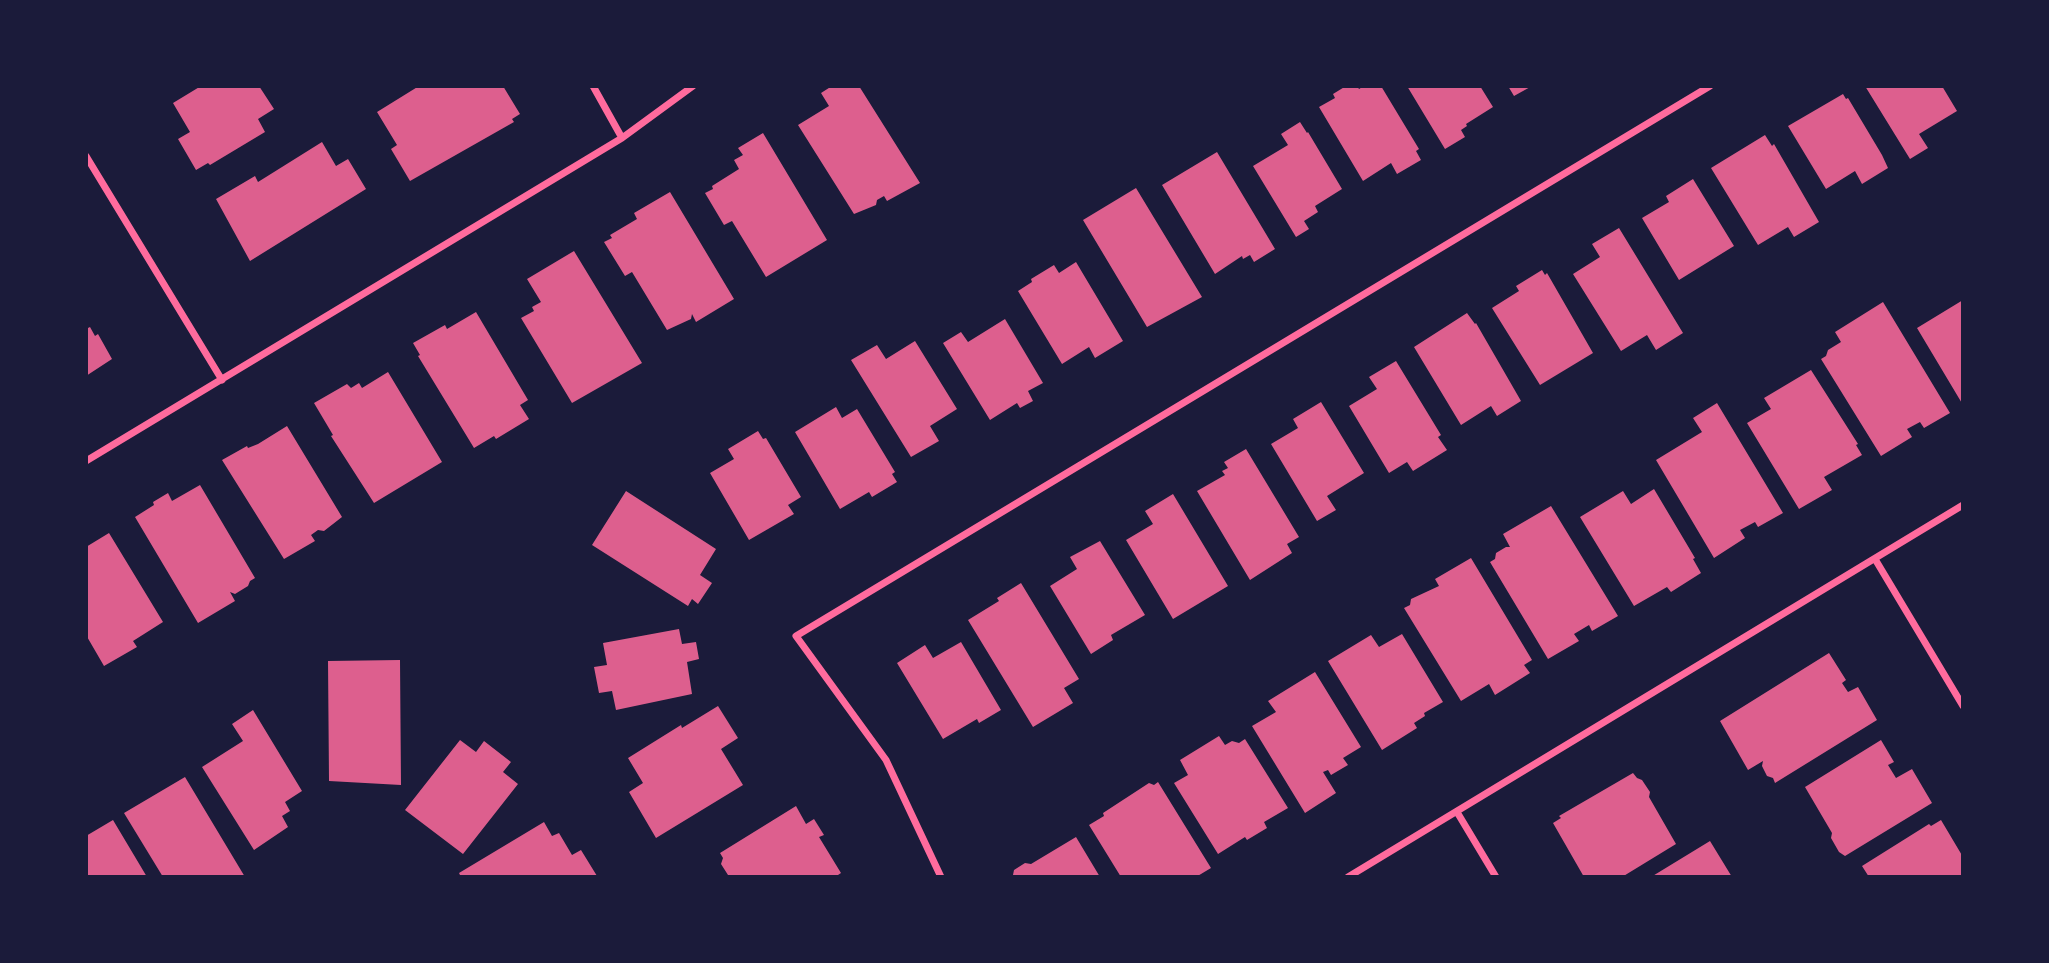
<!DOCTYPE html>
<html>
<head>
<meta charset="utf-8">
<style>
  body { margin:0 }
  #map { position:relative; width:2049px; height:963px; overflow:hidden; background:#1b1b3a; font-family:Barlow,sans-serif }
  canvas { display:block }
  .frame { position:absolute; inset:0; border:88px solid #1b1b3a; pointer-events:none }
</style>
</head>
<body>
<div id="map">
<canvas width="2049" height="963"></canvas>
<div class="frame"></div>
</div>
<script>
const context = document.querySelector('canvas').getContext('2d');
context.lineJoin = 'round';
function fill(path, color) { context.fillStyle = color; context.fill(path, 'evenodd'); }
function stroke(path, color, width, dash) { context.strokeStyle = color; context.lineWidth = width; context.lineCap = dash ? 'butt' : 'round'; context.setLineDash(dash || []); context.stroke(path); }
const building = new Path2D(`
  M 201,86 L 259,86 L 274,109 L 258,119 L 265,132 L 210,165 L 208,163 L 196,170 L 178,139 L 190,132 L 173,103 Z
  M 419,86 L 486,86 L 488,88 L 491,86 L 503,86 L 520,114 L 512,119 L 514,122 L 410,181 L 391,149 L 397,145 L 377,112 Z
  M 832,86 L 859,86 L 920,183 L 887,201 L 884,196 L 877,200 L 876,205 L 854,214 L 798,125 L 829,106 L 821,93 Z
  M 1346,86 L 1357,86 L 1359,89 L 1364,86 L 1381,86 L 1419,149 L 1416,151 L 1421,160 L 1397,174 L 1391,163 L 1363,181 L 1319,107 L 1335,98 L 1333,94 Z
  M 1407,86 L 1480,86 L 1493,107 L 1466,124 L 1467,126 L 1461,130 L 1465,137 L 1445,149 Z
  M 1508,86 L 1532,86 L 1514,96 Z
  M 1865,86 L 1942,86 L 1957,111 L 1919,134 L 1928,148 L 1910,159 Z
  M 1843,94 L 1846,99 L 1848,98 L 1882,155 L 1888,168 L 1862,184 L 1855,171 L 1826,189 L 1788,126 Z
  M 1300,122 L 1307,133 L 1308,132 L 1342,189 L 1315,206 L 1318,212 L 1304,221 L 1309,229 L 1296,237 L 1253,166 L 1288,145 L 1281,134 Z
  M 763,133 L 827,240 L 766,277 L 732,221 L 724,225 L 705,193 L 713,189 L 712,186 L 739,169 L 734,160 L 743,155 L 738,148 Z
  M 1765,135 L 1772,146 L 1774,144 L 1819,222 L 1794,237 L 1788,227 L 1758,245 L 1711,168 Z
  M 322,142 L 336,166 L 348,159 L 366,189 L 250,261 L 216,199 L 255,176 L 258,182 Z
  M 1217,152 L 1275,249 L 1254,262 L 1250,255 L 1243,259 L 1242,256 L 1215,274 L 1162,185 Z
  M 1693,179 L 1734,246 L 1679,280 L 1642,218 L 1669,202 L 1666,196 Z
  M 1136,188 L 1202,297 L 1147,327 L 1083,220 Z
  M 670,192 L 734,299 L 696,322 L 692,314 L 691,319 L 667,330 L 632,272 L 625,276 L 604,242 L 612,238 L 610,235 L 637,219 L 634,213 Z
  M 1619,228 L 1683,333 L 1656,350 L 1647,335 L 1621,351 L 1573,274 L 1600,257 L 1592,244 Z
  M 574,251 L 642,363 L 572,403 L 521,318 L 534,311 L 532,307 L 541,302 L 527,279 Z
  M 1076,262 L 1123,341 L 1095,358 L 1089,347 L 1062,364 L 1018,291 L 1032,282 L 1031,279 L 1054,265 L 1059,273 Z
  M 1542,270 L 1545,275 L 1547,273 L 1593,353 L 1540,385 L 1492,308 L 1519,291 L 1516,286 Z
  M 1963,300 L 1963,405 L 1917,328 Z
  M 1883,302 L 1950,413 L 1924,428 L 1920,422 L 1907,429 L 1912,437 L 1881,456 L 1821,359 L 1826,356 L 1828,350 L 1841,342 L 1835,332 Z
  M 476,312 L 528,400 L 520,405 L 529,419 L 496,439 L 494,436 L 474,448 L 418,356 L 420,355 L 413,343 L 445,325 L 447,329 Z
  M 1467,313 L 1475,324 L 1476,323 L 1521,401 L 1497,416 L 1491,406 L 1461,425 L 1414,347 Z
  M 1005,319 L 1043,383 L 1028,391 L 1033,401 L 1020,408 L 1017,403 L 990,420 L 943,343 L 961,332 L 968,342 Z
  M 90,327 L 95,336 L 98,334 L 112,359 L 86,376 L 86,329 Z
  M 915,341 L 957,409 L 930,426 L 939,441 L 911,457 L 851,360 L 877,345 L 886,359 Z
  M 1396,361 L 1441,435 L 1438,437 L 1447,450 L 1413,471 L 1407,462 L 1389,473 L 1349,406 L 1377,389 L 1369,377 Z
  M 1811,370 L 1858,444 L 1856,445 L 1862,455 L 1824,477 L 1832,490 L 1799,509 L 1747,423 L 1771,409 L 1764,398 Z
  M 388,372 L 442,462 L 374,503 L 331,436 L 333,435 L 314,403 L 347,384 L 351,388 L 359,383 L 362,388 Z
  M 1321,402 L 1364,473 L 1327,496 L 1336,510 L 1317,521 L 1271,444 L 1298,428 L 1293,419 Z
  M 1717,403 L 1783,513 L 1758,527 L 1755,522 L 1740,530 L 1745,538 L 1714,558 L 1656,460 L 1702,432 L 1693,418 Z
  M 836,407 L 842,418 L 857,409 L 895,472 L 892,474 L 897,482 L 872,497 L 869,492 L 840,509 L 795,432 Z
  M 287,426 L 342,517 L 324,531 L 318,530 L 311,535 L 315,541 L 284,559 L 222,460 L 247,446 L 248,448 L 258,444 Z
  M 758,431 L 763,439 L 766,438 L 801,497 L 788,505 L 794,514 L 749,540 L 710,473 L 734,459 L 728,449 Z
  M 1246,449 L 1299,537 L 1287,544 L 1292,553 L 1250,580 L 1197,491 L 1225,475 L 1222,471 L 1228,468 L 1224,462 Z
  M 200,485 L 255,578 L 250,581 L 248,586 L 235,594 L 230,592 L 235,601 L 198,623 L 135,517 L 154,505 L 153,502 L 168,493 L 172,501 Z
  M 1654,489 L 1695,558 L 1693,559 L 1701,573 L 1671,592 L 1667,587 L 1634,606 L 1580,517 L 1623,491 L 1631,504 Z
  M 626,491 L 716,549 L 700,575 L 712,583 L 698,604 L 692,599 L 688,606 L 592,545 Z
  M 1173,494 L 1228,586 L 1173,619 L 1126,540 L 1153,524 L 1145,511 Z
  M 1551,506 L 1618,616 L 1592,631 L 1589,625 L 1574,634 L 1579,641 L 1548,659 L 1490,562 L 1495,559 L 1496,553 L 1506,547 L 1510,547 L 1503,534 Z
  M 109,533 L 163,622 L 133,641 L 137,647 L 104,666 L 86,635 L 86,547 Z
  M 1100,541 L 1145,615 L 1111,635 L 1113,640 L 1091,654 L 1050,586 L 1077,569 L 1070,557 Z
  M 1471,558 L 1532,660 L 1524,665 L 1530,673 L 1495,695 L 1489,684 L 1461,701 L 1404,608 L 1410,605 L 1411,599 L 1439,586 L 1435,579 Z
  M 1021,583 L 1079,679 L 1064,688 L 1073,703 L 1033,727 L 968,620 L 999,601 L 997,598 Z
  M 679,629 L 682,644 L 696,642 L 699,659 L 687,662 L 692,694 L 616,710 L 612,691 L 599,693 L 594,667 L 607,665 L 603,643 Z
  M 1402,634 L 1443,702 L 1424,713 L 1425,716 L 1414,723 L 1417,728 L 1382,750 L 1328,661 L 1371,635 L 1379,647 Z
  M 961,642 L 1001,710 L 979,723 L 977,719 L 943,739 L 897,663 L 925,645 L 933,658 Z
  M 1829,653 L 1846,680 L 1842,683 L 1848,692 L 1858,687 L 1877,720 L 1775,783 L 1773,778 L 1767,776 L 1762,766 L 1763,761 L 1748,770 L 1720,721 Z
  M 400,660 L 401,785 L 329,781 L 328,661 Z
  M 1315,672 L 1361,747 L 1343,758 L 1348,765 L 1331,775 L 1328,770 L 1323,772 L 1336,793 L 1305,813 L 1252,726 L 1276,712 L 1268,701 Z
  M 718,706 L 738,738 L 721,749 L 743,785 L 656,838 L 629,792 L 643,783 L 628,758 L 681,725 L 682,728 Z
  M 253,710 L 302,791 L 285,802 L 290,811 L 282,816 L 288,827 L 254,850 L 202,767 L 243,741 L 232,724 Z
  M 1219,736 L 1225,745 L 1232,741 L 1239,743 L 1245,739 L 1288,808 L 1264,822 L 1267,828 L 1247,840 L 1245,837 L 1218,854 L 1174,783 L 1188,775 L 1180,760 Z
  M 460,740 L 476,752 L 484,741 L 511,762 L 503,772 L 518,784 L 463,854 L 405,810 Z
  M 1881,740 L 1894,762 L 1888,765 L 1896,778 L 1912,769 L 1932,803 L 1845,856 L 1839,852 L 1831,838 L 1832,833 L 1805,787 Z
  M 1633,773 L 1637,778 L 1642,780 L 1650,792 L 1649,797 L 1676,844 L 1622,877 L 1584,877 L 1553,823 L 1561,818 L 1559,816 Z
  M 185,777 L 245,877 L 163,877 L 124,813 Z
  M 1158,782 L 1211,868 L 1196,877 L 1121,877 L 1089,825 L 1104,816 L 1103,813 L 1149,783 L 1154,785 Z
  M 796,806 L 806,824 L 814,819 L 824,835 L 819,837 L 841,873 L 835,877 L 734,877 L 728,875 L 721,864 L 723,858 L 720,853 Z
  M 113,820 L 147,877 L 86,877 L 86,836 Z
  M 1941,820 L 1963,857 L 1961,858 L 1963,877 L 1869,877 L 1862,866 L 1929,824 L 1931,826 Z
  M 544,822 L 552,836 L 559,833 L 572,855 L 581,850 L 597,876 L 461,877 L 459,873 Z
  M 1076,837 L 1100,877 L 1009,877 L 1013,875 L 1014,870 L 1025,863 L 1031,864 Z
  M 1710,841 L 1732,877 L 1651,877 Z`);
const minor = new Path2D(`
  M 593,86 L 622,138
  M 86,156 L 222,380
  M 86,461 L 622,138 L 693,86
  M 1875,559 L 1963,706
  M 1457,812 L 1496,877
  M 941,877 L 886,760 L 796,636 L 1710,86
  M 1348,877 L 1963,505`);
fill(building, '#dd5f8e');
stroke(minor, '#ff6b9d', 7);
</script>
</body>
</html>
